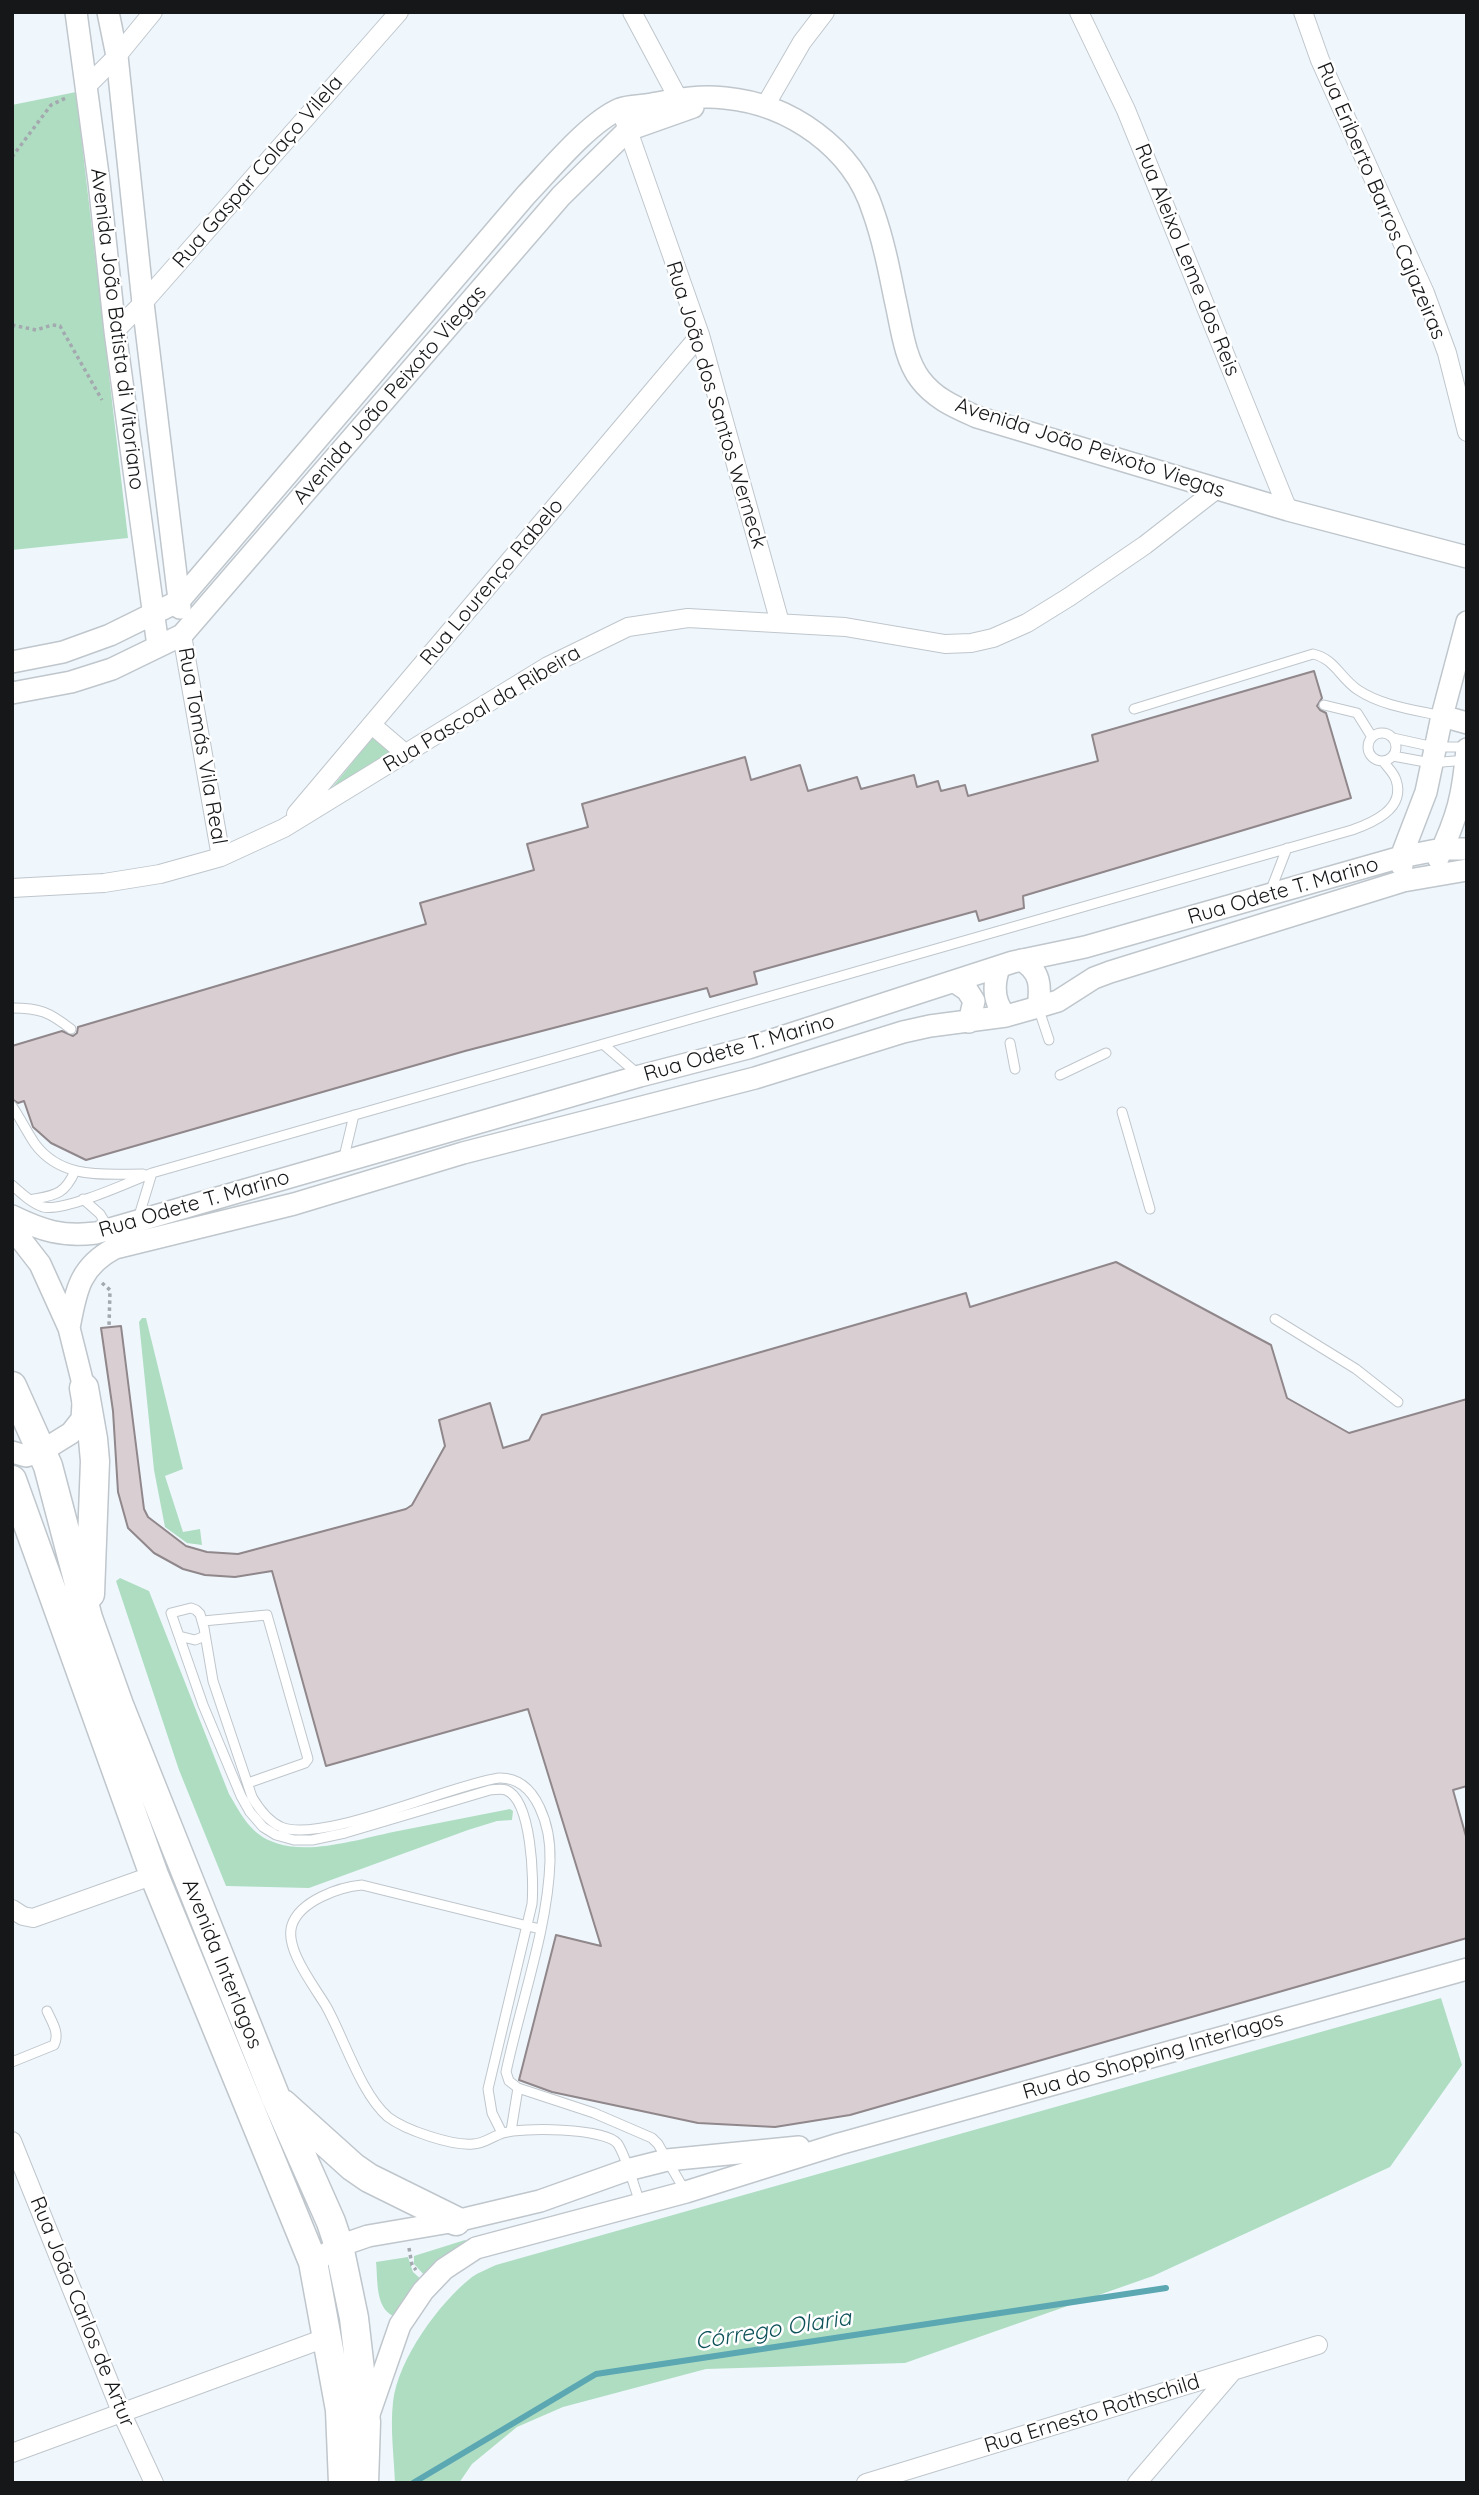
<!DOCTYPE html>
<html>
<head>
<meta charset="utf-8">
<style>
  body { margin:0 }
  #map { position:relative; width:1479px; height:2495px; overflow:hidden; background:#eff7fd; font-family:Quicksand,sans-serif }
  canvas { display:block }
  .frame { position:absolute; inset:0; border:14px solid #151719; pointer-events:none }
</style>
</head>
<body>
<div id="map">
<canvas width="1479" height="2495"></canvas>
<div class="frame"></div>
</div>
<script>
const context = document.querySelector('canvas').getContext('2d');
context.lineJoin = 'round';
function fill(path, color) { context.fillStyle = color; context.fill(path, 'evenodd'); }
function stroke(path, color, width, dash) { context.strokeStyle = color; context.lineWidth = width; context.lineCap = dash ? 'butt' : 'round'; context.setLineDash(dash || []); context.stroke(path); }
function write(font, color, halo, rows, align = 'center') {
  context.font = font + ' Quicksand,sans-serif'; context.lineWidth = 5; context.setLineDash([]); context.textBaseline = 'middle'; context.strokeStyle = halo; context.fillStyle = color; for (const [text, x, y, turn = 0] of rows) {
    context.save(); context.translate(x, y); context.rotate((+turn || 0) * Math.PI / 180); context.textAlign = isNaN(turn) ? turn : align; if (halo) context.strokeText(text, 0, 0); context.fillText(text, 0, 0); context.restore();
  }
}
const green = new Path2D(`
  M 76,92 L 128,538 L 12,550 L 12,105 Z
  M 377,732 L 398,751 L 326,795 Z
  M 142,1318 L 146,1318 L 183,1469 L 165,1476 L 183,1532 L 200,1529 L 202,1545 L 187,1543 L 165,1527 L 154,1470 L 139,1322 Z
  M 120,1578 L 149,1591 L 229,1794 C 242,1816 251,1835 276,1843 C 309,1855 360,1839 393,1832 C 432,1824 471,1817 510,1809 L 513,1811 L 512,1820 L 497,1821 L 468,1830 L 309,1888 L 226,1886 L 179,1770 L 116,1581 Z
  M 1441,1998 L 1462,2065 L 1390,2167 L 1153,2276 L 905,2363 L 706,2369 L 563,2407 L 517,2427 L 472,2464 L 459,2483 L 395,2483 C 394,2456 390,2429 393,2402 C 398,2359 439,2303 472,2277 C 479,2272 488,2269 496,2265 Z
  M 465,2240 L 468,2242 L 426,2277 L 414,2264 L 414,2256 Z
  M 408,2257 L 413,2272 L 423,2281 L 406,2298 L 393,2316 C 375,2307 378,2280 376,2262 Z`);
const stream = new Path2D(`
  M 413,2483 L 596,2374 L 1166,2288`);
const building = new Path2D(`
  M 1314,671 L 1322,698 L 1317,706 L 1320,710 L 1326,713 L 1351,798 L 1023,896 L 1024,908 L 979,921 L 976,911 L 754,972 L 757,984 L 710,997 L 707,988 L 465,1051 L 86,1160 L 51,1143 L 33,1127 L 24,1101 L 18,1103 L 12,1099 L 12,1046 L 62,1031 L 73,1036 L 77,1033 L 78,1027 L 426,924 L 420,903 L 534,870 L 527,844 L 588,827 L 582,804 L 745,757 L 751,780 L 800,765 L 808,791 L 857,777 L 861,789 L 914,775 L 917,787 L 938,781 L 941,791 L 965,785 L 968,796 L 1098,761 L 1092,735 Z
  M 1116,1262 L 1271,1345 L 1287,1398 L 1349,1433 L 1467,1399 L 1467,1786 L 1453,1790 L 1467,1840 L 1467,1938 L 850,2115 L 775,2127 L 698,2123 L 552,2092 L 519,2080 L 556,1935 L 601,1946 L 528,1709 L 326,1766 L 272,1571 L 235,1577 L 205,1575 L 183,1569 L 154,1553 L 128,1528 L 118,1492 L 113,1411 L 101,1328 L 121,1326 L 144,1509 L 148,1517 L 186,1546 L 207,1552 L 238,1554 L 406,1509 L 412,1505 L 445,1446 L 439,1420 L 490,1403 L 503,1448 L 529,1440 L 542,1415 L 966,1293 L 970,1307 Z`);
const path = new Path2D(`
  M 12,157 L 51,105 L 68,97
  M 12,325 L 36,330 L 52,325 L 60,326 L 102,400
  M 102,1283 L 110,1290 L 109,1327
  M 409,2248 L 412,2265 L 416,2270`);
const service = new Path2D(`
  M 1324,705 L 1357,713 L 1372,737
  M 1134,709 L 1313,654 C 1335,659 1340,678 1358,690 C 1382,706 1415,710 1442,716
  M1368 747a14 14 0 1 1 28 0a14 14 0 1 1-28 0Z
  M 1393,738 L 1434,747 L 1467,747
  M 1393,756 L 1431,763 L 1466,760
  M 1270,892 L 1287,848
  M 1038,1007 L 1049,1040
  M 12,1008 C 40,1008 49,1012 71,1029
  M 1010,1043 L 1015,1069
  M 603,1044 L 639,1075
  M 1060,1075 L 1106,1053
  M 12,1106 C 20,1118 27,1132 35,1144 C 62,1180 104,1174 143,1174
  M 1122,1112 L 1150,1209
  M 343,1161 L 354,1115
  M 12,1185 C 21,1193 31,1203 43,1207 C 64,1212 130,1182 152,1173 L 1352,830 C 1372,823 1406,809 1396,780 C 1394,773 1387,767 1383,761
  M 83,1199 L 100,1214 L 109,1229
  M 30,1200 C 54,1195 64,1196 75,1171
  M 138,1219 L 152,1173
  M 1275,1319 L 1356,1369 L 1398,1402
  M 203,1621 L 267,1615 L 308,1759 L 305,1763 L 248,1783
  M 179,1636 L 195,1640 L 205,1636
  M 540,1929 L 362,1885 C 339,1887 300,1901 292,1925 C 284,1948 314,1986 326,2006 C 344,2038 361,2094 388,2117 C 405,2130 452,2146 473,2144 C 484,2144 493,2136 503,2133 C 522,2127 604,2128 617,2143 C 625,2153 635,2189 640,2203
  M 12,2062 L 54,2045 C 60,2033 52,2022 47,2011
  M 511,2131 L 518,2088
  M 502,2133 L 492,2113 L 488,2089 L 532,1904 C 534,1881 532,1800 506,1790 C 501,1788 495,1790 490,1790 L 345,1833 L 312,1840 L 294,1840 L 276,1835 L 263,1827 L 250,1812 L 241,1796 L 203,1705 L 171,1613 L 191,1608 L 196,1610 L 200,1614 L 204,1628 L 213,1681 L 252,1797 C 259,1809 268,1821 281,1827 C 322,1844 449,1785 499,1778 C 538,1777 551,1829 550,1861 C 548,1928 520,2005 506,2072 L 509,2081 L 518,2088 L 594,2113 L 652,2138 L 658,2144 L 685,2191`);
const minor = new Path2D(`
  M 632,12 L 678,98
  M 1079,12 L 1126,110 L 1288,510
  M 1303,12 L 1320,60 L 1425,293 L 1447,353 L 1467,432
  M 85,88 L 117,56 L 153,12
  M 765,106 L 802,42 L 825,12
  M 624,119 L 700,335 L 780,623
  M 115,331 L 143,303 L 399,12
  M 182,635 L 221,857
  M 372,725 L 406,754
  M 296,814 L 700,335
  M 12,888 L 104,883 L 160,874 L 221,857 L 284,828 L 548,666 L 628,627 L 688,618 L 845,627 L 945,644 L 971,643 L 993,638 L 1027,623 L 1069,597 L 1145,545 L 1217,489
  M 12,1909 L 23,1916 L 33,1918 L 154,1875
  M 12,2141 L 122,2414 L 154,2483
  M 12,2453 L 328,2337
  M 866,2483 L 1318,2345
  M 1137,2483 L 1233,2371`);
const tertiary = new Path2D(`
  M 76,12 L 99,182 L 115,331 L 158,646
  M 108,12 L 117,56 L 143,303 L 180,608
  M 12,662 L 63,652 L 110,635 L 179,601 L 526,195 C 550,170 589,122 620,109 C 628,106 638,106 646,105 C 675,100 696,95 725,98 C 790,104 853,148 873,211 C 883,239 889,269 895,299 C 901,324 904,358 920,379 C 935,399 955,407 977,417 L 1288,510 L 1467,557
  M 12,693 L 71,682 L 112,669 L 182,635 L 561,196 L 628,130 L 693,107
  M 1442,716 L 1467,723
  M 1438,858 C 1458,816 1463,795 1467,749
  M 1402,866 L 1401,857 L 1426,792 L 1442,716 L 1467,622
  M 1021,960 C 1041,971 1041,987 1038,1007
  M 999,968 C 993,985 993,1002 1006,1016
  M 955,982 L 967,990 L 974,1001 L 969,1022
  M 12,1216 C 43,1231 62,1237 96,1233 L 640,1076 L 748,1048 L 1013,962 L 1085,947 L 1401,857 L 1442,849 L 1467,849
  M 12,1228 L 40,1264 L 69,1328 L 84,1388 L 82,1419 L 71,1433 L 42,1451 L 26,1456 L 12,1452
  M 69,1328 C 76,1291 79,1267 115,1248 L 294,1204 L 463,1153 L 755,1078 L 903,1032 L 930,1026 L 1006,1016 L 1038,1007 L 1058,1001 L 1094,978 L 1110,972 L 1403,881 L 1467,870
  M 313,2262 L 339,2246 L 368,2236 L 456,2221 L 540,2201 L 627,2170 L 667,2160 L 799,2147
  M 368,2417 L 400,2325 L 423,2291 L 444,2269 L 476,2248 L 686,2192 L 839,2144 L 1467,1969`);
const primary = new Path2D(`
  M 12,1386 L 48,1466 L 88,1618 L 119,1705 L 276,2098 L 331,2222 L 339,2246 L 354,2318 L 366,2422 L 364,2483
  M 84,1388 L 93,1439 L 95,1461 L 90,1594
  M 12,1480 L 154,1875 L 313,2262 L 340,2410 L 343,2483
  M 283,2104 L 353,2167 L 369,2178 L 456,2221`);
const streetNames = [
  ["Rua Gaspar Colaço Vilela",258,172,-49],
  ["Rua Eriberto Barros Cajazeiras",1381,201,67],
  ["Rua Aleixo Leme dos Reis",1187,260,68],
  ["Avenida João Batista di Vitoriano",117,329,83],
  ["Avenida João Peixoto Viegas",390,395,-49],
  ["Rua João dos Santos Werneck",716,405,73],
  ["Avenida João Peixoto Viegas",1090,448,18],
  ["Rua Lourenço Rabelo",492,582,-50],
  ["Rua Pascoal da Ribeira",482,709,-31],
  ["Rua Tomás Vila Real",202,746,80],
  ["Rua Odete T. Marino",1283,891,-16],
  ["Rua Odete T. Marino",739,1048,-16],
  ["Rua Odete T. Marino",194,1204,-16],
  ["Avenida Interlagos",222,1964,68],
  ["Rua do Shopping Interlagos",1153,2056,-16],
  ["Rua João Carlos de Artur",82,2312,68],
  ["Rua Ernesto Rothschild",1092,2414,-17]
];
const waterNames = [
  ["Córrego Olaria",773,2330,-9]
];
fill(green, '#afddc2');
stroke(stream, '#5ba7b2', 6);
fill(building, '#d9cfd3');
stroke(building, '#90878b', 2);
stroke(service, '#bfc6cc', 11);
stroke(minor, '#bfc6cc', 20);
stroke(tertiary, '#bfc6cc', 24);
stroke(primary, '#bfc6cc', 31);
stroke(path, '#a3a9ae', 3.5, [3.5, 3.5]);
stroke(service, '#fff', 9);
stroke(minor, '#fff', 18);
stroke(tertiary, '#fff', 21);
stroke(primary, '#fff', 28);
write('21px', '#151719', '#fff', streetNames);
write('italic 23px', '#0e525a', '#fff', waterNames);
</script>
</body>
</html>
